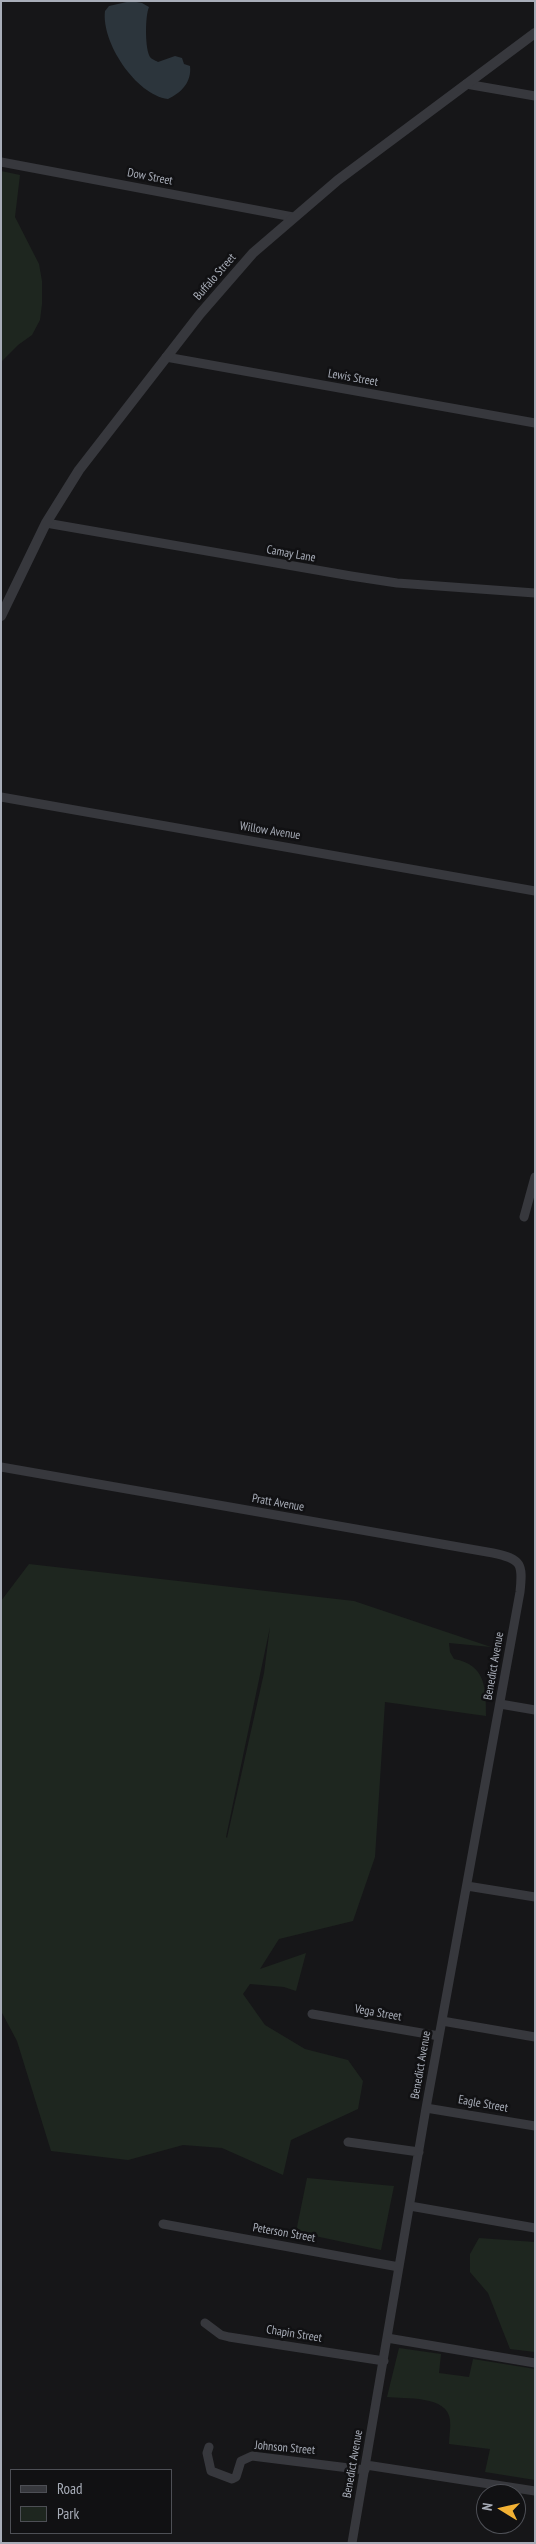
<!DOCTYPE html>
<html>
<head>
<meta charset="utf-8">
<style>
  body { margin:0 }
  #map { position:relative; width:536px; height:2544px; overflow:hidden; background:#161618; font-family:"PT Sans Narrow",sans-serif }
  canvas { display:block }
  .frame { position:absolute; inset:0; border:2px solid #a8adb8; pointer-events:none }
  .legend { position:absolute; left:10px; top:2469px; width:162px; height:65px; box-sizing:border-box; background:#111113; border:1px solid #4d4f55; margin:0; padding:6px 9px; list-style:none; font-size:15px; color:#a8adb8 }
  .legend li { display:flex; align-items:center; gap:10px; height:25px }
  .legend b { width:25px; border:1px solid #4d4f55 }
  .north { position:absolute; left:476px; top:2484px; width:50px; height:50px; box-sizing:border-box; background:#111113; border:1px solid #4d4f55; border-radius:50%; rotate:279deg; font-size:14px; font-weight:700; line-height:20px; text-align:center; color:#a8adb8 }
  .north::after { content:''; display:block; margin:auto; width:18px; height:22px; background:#f2b134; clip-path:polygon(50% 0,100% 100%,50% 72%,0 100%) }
</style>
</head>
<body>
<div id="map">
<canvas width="536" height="2544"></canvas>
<div class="frame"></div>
<ul class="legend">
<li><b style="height:6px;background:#37383d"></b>Road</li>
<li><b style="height:14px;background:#1e261f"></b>Park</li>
</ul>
<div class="north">N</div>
</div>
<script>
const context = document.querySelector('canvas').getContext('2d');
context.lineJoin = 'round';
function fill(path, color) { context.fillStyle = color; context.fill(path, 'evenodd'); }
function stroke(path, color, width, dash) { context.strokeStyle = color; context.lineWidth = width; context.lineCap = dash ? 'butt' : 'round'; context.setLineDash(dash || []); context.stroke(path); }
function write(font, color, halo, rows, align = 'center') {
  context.font = font + ' "PT Sans Narrow",sans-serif'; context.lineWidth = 5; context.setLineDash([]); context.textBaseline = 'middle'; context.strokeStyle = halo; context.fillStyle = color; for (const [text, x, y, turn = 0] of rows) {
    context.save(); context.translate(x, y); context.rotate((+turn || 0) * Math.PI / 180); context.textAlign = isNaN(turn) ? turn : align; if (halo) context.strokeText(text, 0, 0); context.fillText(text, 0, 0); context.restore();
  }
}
const green = new Path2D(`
  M 1,171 L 20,175 L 15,217 L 39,264 L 42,281 L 42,304 L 40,320 L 32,335 L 18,345 L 1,362 Z
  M 29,1564 L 354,1601 L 491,1647 L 449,1643 L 450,1652 L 454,1659 C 486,1665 486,1688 486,1716 L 385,1702 L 375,1857 L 353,1921 L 279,1939 L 260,1969 L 306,1953 L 296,1991 L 284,1987 L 250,1984 L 243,1994 L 265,2025 L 305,2049 L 348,2060 L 363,2081 L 358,2109 L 291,2140 L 283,2175 L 222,2148 L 183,2145 L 128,2160 L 51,2151 L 17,2041 L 1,2011 L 1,1601 ZM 270,1627 L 264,1673 L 227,1838 L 226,1837 Z
  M 307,2178 L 394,2186 L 381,2250 L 296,2232 Z
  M 479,2238 L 535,2242 L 535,2352 L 510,2349 L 488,2293 L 470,2272 L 470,2254 Z
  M 399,2348 L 441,2354 L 439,2373 L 469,2377 L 473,2359 L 535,2369 L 535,2480 L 485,2472 L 490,2449 L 449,2444 C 449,2436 451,2428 450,2420 C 448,2395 405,2399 387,2397 Z`);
const water = new Path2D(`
  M 131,1 L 142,3 L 149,7 C 145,16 145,46 149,55 C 150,59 155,60 158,62 L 175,56 L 182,58 L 184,64 L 190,66 C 192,82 181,93 168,99 C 136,95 101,42 105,11 L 109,6 Z`);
const minor = new Path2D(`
  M 466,84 L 535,96
  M 1,162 L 293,217
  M 166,357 L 535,423
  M 46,523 L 351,576 L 397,583 L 535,593
  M 1,797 L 535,891
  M 524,1217 L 535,1177
  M 1,1467 L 493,1553 C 522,1559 523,1564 520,1592 L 426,2108 L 352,2543
  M 500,1704 L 535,1710
  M 467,1886 L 535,1897
  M 312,2014 L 439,2036
  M 442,2021 L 535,2037
  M 426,2108 L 535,2126
  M 348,2142 L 419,2152
  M 410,2206 L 535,2228
  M 163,2224 L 399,2267
  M 205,2323 L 221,2335 L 229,2337 L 384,2361
  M 387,2338 L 535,2363
  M 209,2447 L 207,2453 L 211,2471 L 232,2479 L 236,2477 L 241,2461 L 252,2456 L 365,2470
  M 366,2465 L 535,2491`);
const tertiary = new Path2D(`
  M 1,616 L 46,523 L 79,470 L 200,314 L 253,253 L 338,180 L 535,33`);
const streetNames = [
  ["Dow Street",150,177,11],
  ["Buffalo Street",215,277,-49],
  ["Lewis Street",353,378,10],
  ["Camay Lane",291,554,10],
  ["Willow Avenue",270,831,9],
  ["Pratt Avenue",278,1503,10],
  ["Benedict Avenue",494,1666,-80],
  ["Vega Street",378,2013,10],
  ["Benedict Avenue",421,2065,-80],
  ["Eagle Street",483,2104,10],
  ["Peterson Street",284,2233,10],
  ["Chapin Street",294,2334,9],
  ["Johnson Street",285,2448,5],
  ["Benedict Avenue",353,2464,-80]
];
fill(green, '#1e261f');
fill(water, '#2c353c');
stroke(minor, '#37383d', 9);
stroke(tertiary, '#37383d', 10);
write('12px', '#a8adb8', '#111113', streetNames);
</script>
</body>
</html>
